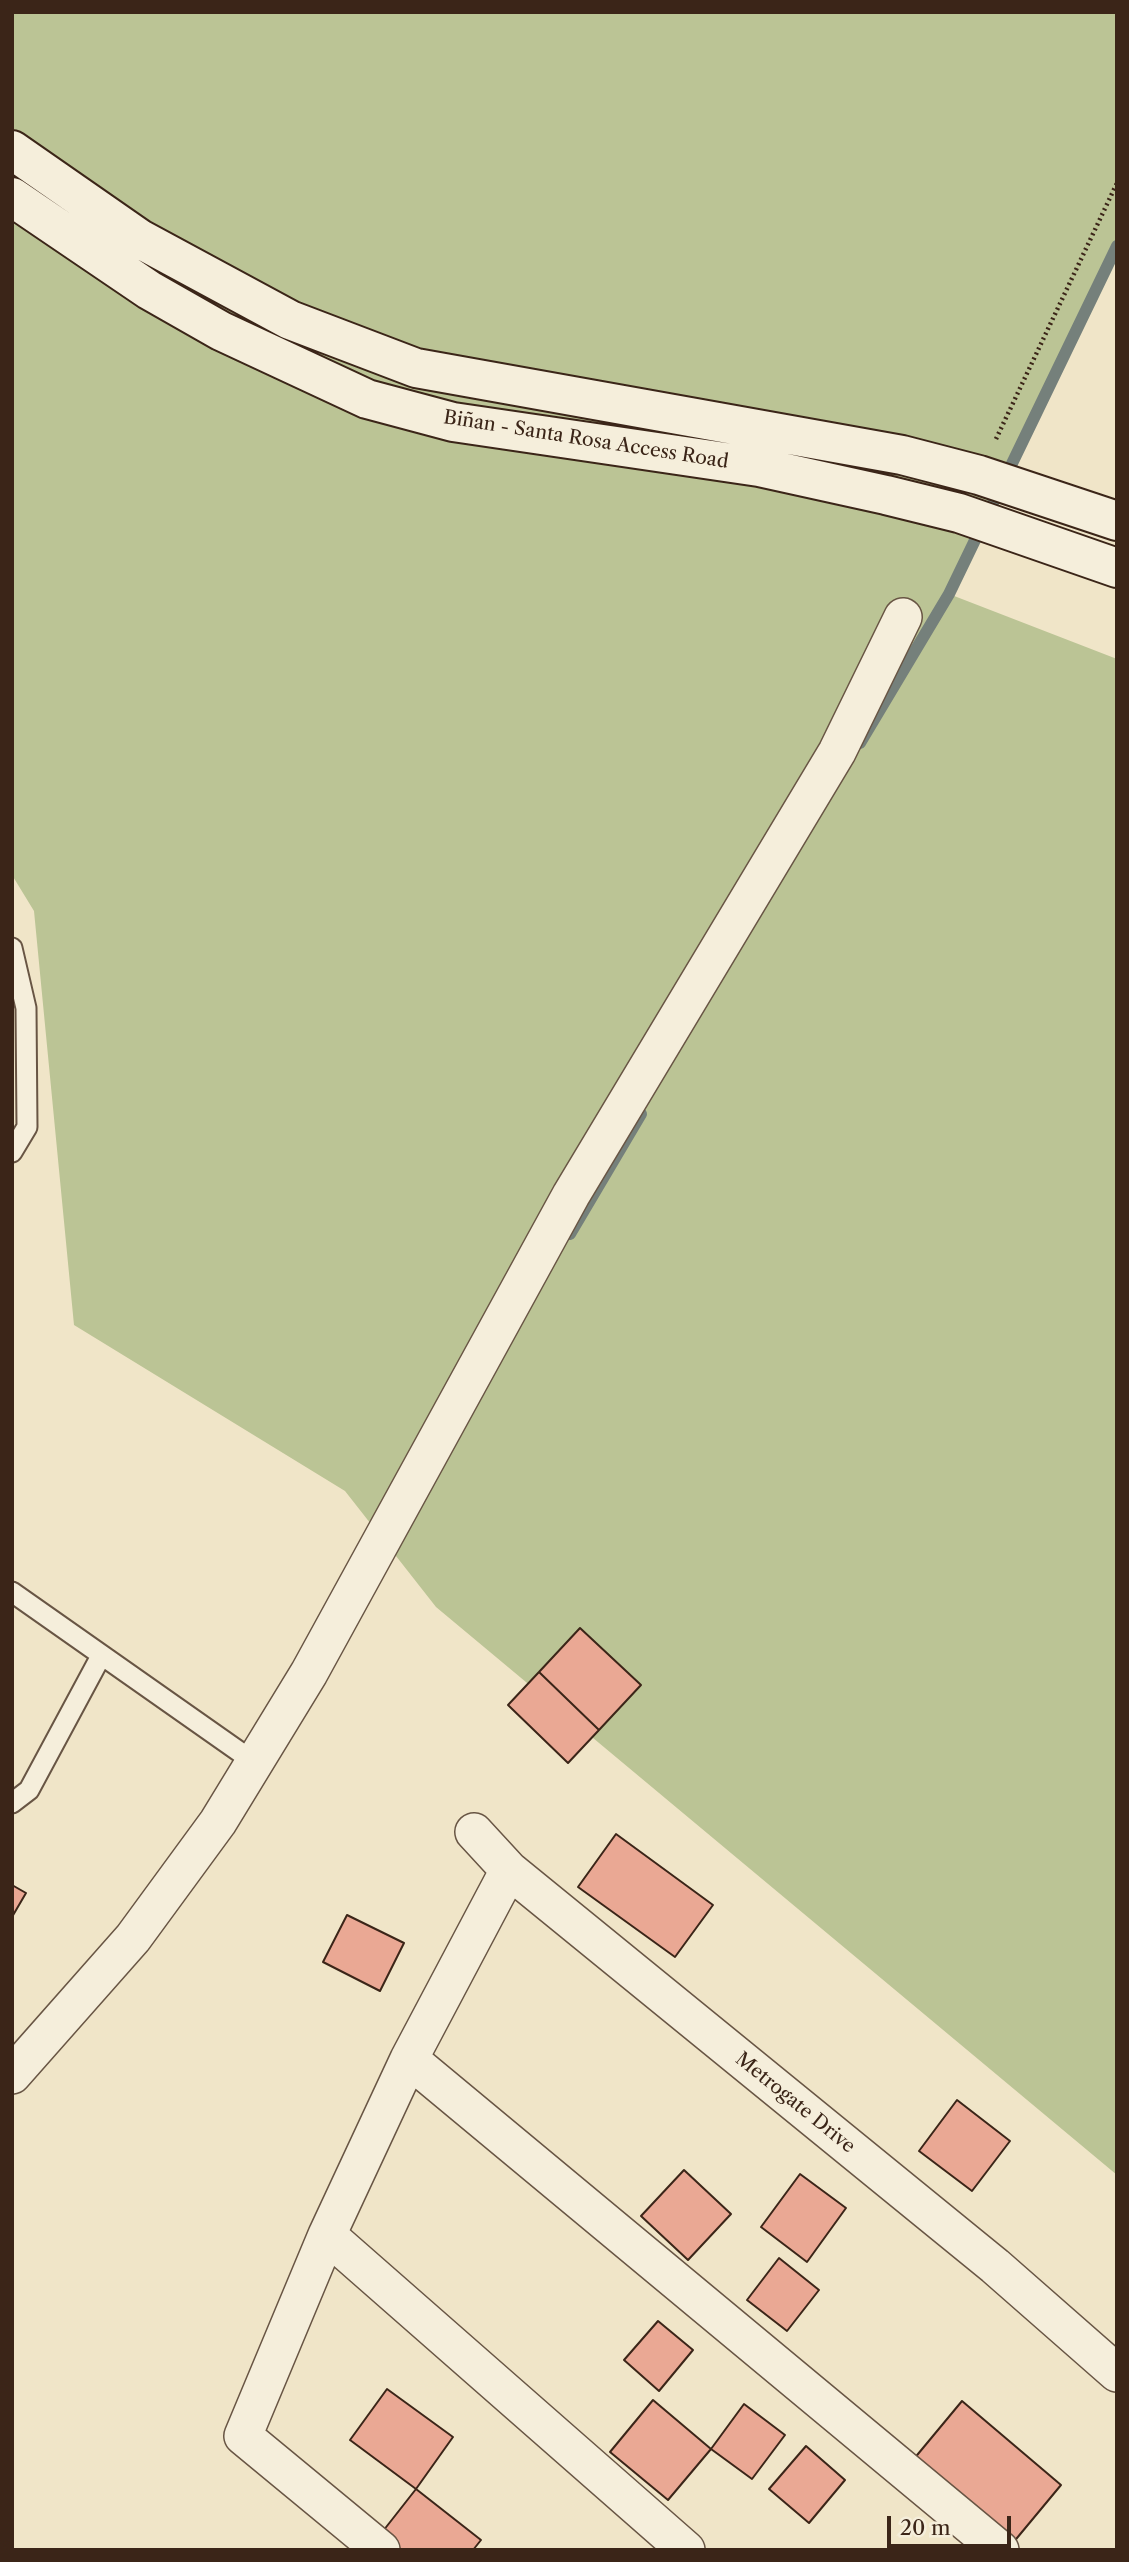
<!DOCTYPE html>
<html>
<head>
<meta charset="utf-8">
<style>
  body { margin:0 }
  #map { position:relative; width:1129px; height:2562px; overflow:hidden; background:#f0e5c8; font-family:"Libre Caslon Text",serif }
  canvas { display:block }
  .frame { position:absolute; inset:0; border:14px solid #3b2518; pointer-events:none }
  .scale { position:absolute; left:887px; top:2516px; width:124px; height:32px; box-sizing:border-box; border:4px solid #3b2518; border-top:0; padding-left:9px; font-size:21px; line-height:24px; white-space:nowrap; color:#3b2518; -webkit-text-stroke:5px #f5eedb; paint-order:stroke }
</style>
</head>
<body>
<div id="map">
<canvas width="1129" height="2562"></canvas>
<div class="frame"></div>
<div class="scale">20 m</div>
</div>
<script>
const context = document.querySelector('canvas').getContext('2d');
context.lineJoin = 'round';
function fill(path, color) { context.fillStyle = color; context.fill(path, 'evenodd'); }
function stroke(path, color, width, dash) { context.strokeStyle = color; context.lineWidth = width; context.lineCap = dash ? 'butt' : 'round'; context.setLineDash(dash || []); context.stroke(path); }
function write(font, color, halo, rows, align = 'center') {
  context.font = font + ' "Libre Caslon Text",serif'; context.lineWidth = 6; context.setLineDash([]); context.textBaseline = 'middle'; context.strokeStyle = halo; context.fillStyle = color; for (const [text, x, y, turn = 0] of rows) {
    context.save(); context.translate(x, y); context.rotate((+turn || 0) * Math.PI / 180); context.textAlign = isNaN(turn) ? turn : align; if (halo) context.strokeText(text, 0, 0); context.fillText(text, 0, 0); context.restore();
  }
}
const green = new Path2D(`
  M 12,12 L 1117,12 L 1117,246 L 949,594 L 1117,659 L 1117,2175 L 436,1607 L 345,1491 L 74,1325 L 34,911 L 12,875 Z`);
const stream = new Path2D(`
  M 860,743 L 949,594 L 1117,246
  M 570,1234 L 641,1114`);
const building = new Path2D(`
  M 580,1628 L 641,1685 L 599,1730 L 539,1672 Z
  M 539,1672 L 599,1730 L 568,1763 L 508,1705 Z
  M 616,1834 L 713,1905 L 675,1957 L 578,1887 Z
  M 12,1885 L 26,1893 L 12,1917 Z
  M 347,1915 L 404,1943 L 380,1991 L 323,1962 Z
  M 957,2100 L 1010,2141 L 972,2191 L 919,2151 Z
  M 684,2170 L 731,2214 L 688,2260 L 641,2216 Z
  M 800,2174 L 846,2208 L 807,2262 L 761,2227 Z
  M 779,2258 L 819,2290 L 787,2331 L 747,2300 Z
  M 658,2321 L 693,2350 L 659,2391 L 624,2360 Z
  M 387,2389 L 453,2437 L 416,2489 L 350,2440 Z
  M 653,2400 L 711,2449 L 668,2500 L 610,2452 Z
  M 962,2401 L 1061,2485 L 1012,2544 L 913,2460 Z
  M 744,2404 L 785,2435 L 752,2479 L 711,2449 Z
  M 806,2446 L 845,2480 L 809,2523 L 769,2489 Z
  M 416,2489 L 481,2540 L 473,2550 L 389,2550 L 376,2540 Z`);
const path = new Path2D(`
  M 996,439 L 1117,183`);
const service = new Path2D(`
  M 12,948 L 26,1008 L 27,1127 L 12,1152
  M 12,1592 L 254,1762
  M 12,1803 L 29,1790 L 101,1656`);
const minor = new Path2D(`
  M 474,1832 L 509,1870 L 995,2266 L 1117,2373
  M 409,2059 L 1000,2550
  M 12,2075 L 133,1938 L 218,1822 L 309,1673 L 571,1195 L 837,752 L 903,617
  M 327,2235 L 686,2550
  M 381,2550 L 243,2436 L 327,2235 L 409,2059 L 509,1870`);
const secondary = new Path2D(`
  M 12,150 L 140,239 L 290,320 L 416,368 L 902,455 L 979,475 L 1117,521
  M 12,197 L 149,290 L 221,331 L 367,399 L 453,422 L 759,467 L 886,495 L 959,513 L 1117,568`);
const streetNames = [
  ["Biñan - Santa Rosa Access Road",586,440,9],
  ["Metrogate Drive",795,2103,39]
];
fill(green, '#bbc495');
stroke(stream, '#75807b', 12);
fill(building, '#eaa894');
stroke(building, '#3b2518', 2);
stroke(service, '#685544', 23);
stroke(minor, '#685544', 40);
stroke(secondary, '#3b2518', 42);
stroke(path, '#3b2518', 4.5, [2, 3.5]);
stroke(service, '#f5eedb', 19);
stroke(minor, '#f5eedb', 37);
stroke(secondary, '#f5eedb', 38);
write('19px', '#3b2518', '#f5eedb', streetNames);
</script>
</body>
</html>
